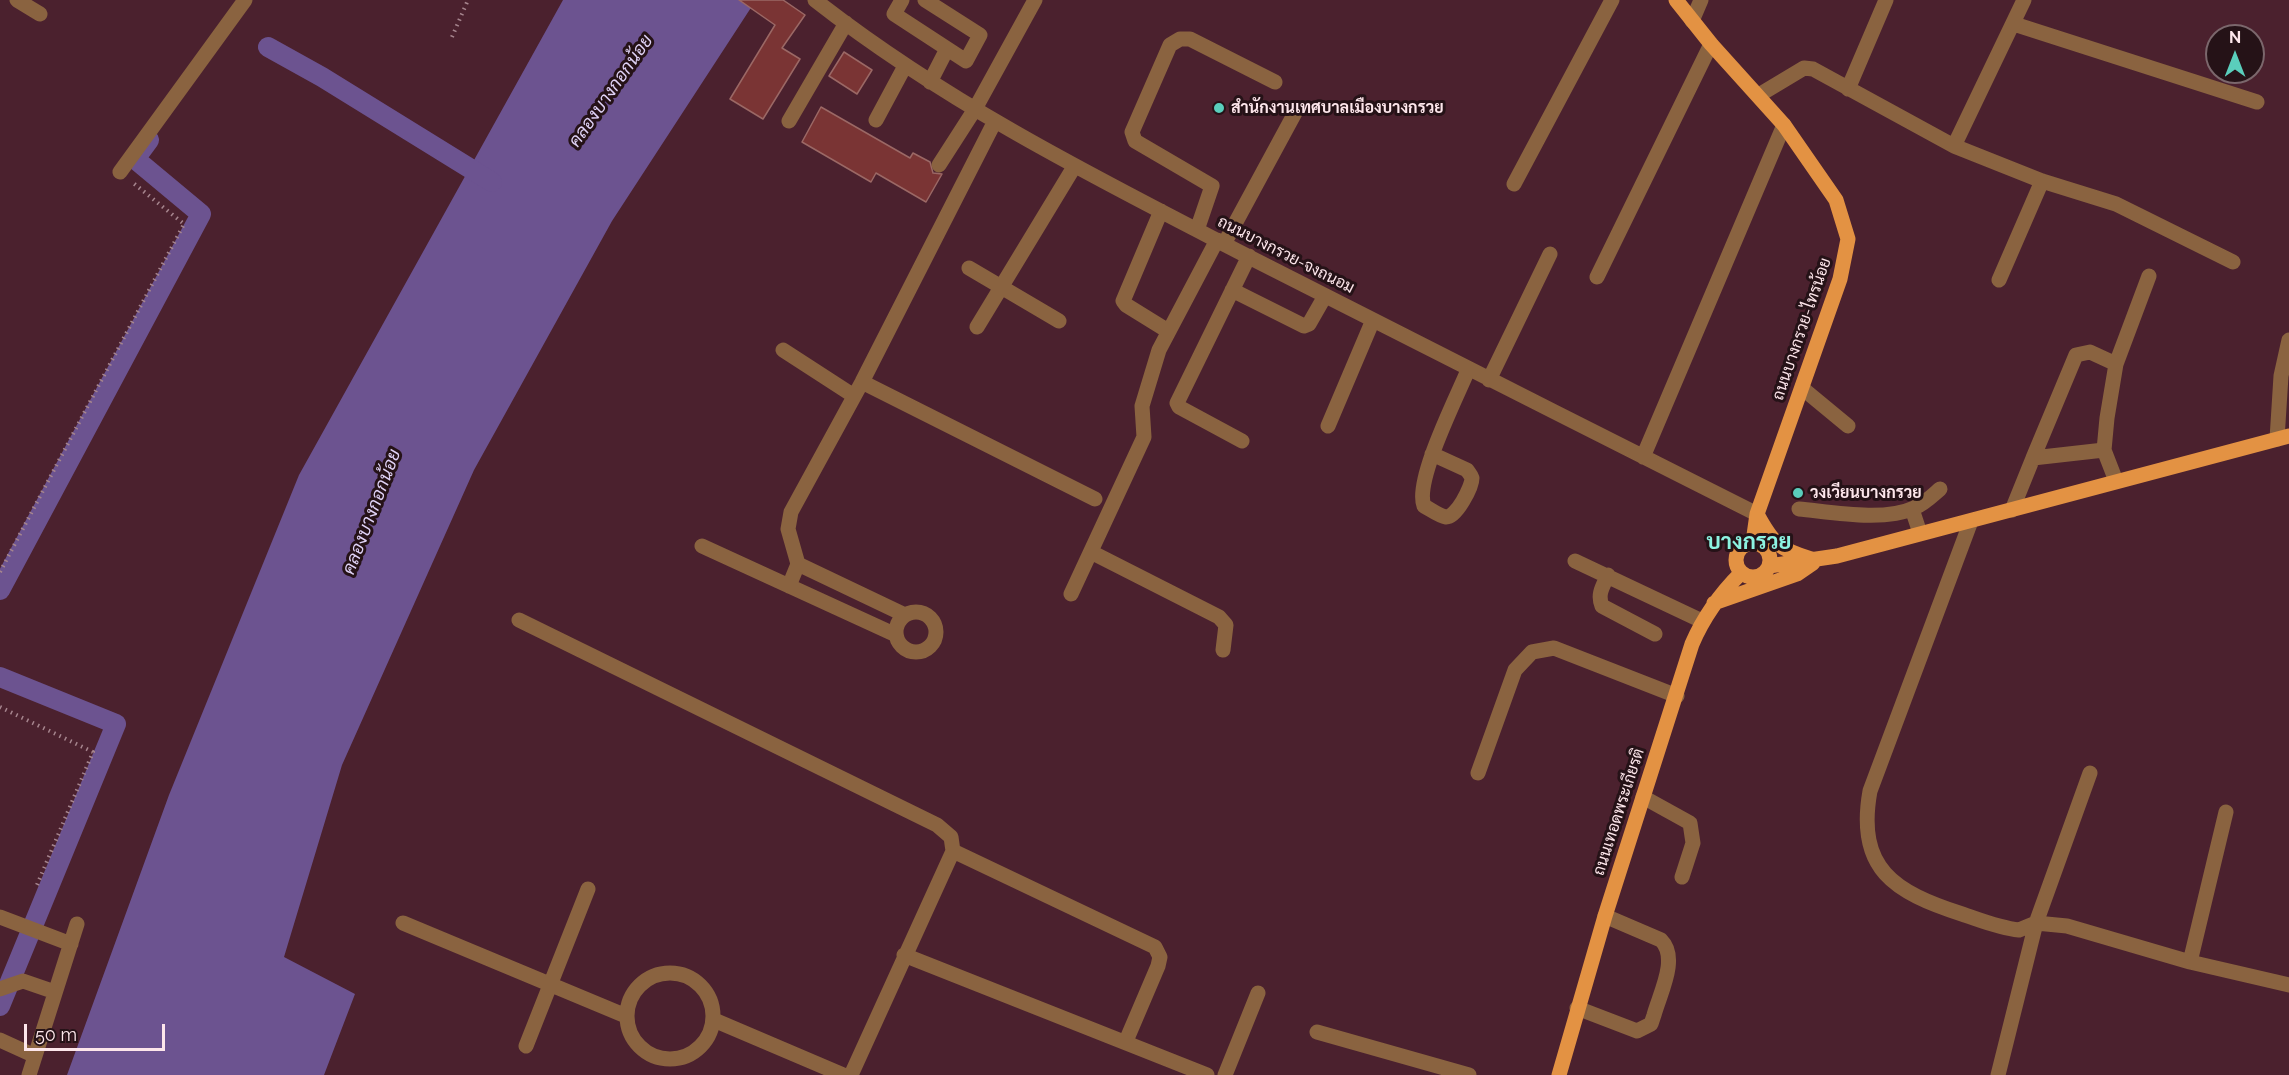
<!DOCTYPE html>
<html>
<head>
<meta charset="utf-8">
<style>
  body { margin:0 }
  #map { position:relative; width:2289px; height:1075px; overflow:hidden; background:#4b212e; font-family:Raleway,sans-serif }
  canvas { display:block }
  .north { position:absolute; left:2205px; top:24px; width:60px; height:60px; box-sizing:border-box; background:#251217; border:2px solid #7b676c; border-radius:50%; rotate:0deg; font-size:16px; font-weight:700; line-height:24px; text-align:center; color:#fde6eb }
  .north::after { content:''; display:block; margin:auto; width:21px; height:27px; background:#5acebc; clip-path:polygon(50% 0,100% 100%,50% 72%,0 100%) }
  .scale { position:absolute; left:24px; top:1024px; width:141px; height:27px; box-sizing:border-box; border:3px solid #fde6eb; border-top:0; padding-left:8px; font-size:18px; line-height:21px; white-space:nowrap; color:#fde6eb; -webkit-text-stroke:4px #251217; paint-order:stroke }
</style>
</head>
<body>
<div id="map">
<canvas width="2289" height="1075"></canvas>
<div class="north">N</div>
<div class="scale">50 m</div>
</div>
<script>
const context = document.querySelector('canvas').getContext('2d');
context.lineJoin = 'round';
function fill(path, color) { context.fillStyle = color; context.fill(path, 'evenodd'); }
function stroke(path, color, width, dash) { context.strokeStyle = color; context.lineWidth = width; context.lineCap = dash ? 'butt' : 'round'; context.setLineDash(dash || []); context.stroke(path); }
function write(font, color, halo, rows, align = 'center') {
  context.font = font + ' Raleway,Sarabun,sans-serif'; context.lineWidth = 6; context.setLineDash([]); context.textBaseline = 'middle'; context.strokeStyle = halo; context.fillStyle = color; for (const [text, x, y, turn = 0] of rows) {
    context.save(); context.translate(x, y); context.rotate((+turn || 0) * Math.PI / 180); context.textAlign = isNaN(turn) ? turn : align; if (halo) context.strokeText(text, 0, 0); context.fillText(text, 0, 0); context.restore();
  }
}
const water = new Path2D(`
  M 563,0 L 756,0 L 612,221 L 474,470 L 342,765 L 284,957 L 355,994 L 324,1075 L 67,1075 L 169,795 L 299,475 Z`);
const canal = new Path2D(`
  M 268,47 L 322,77 L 492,182
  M 0,590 L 201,214 L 135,159 L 149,140
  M 0,677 L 116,724 L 0,1006`);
const building = new Path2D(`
  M 739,0 L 783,0 L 805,15 L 782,48 L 800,59 L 763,119 L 730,99 L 775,25 Z
  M 844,52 L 872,70 L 857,94 L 829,76 Z
  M 821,107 L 910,158 L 913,153 L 930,162 L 933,173 L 942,174 L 926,202 L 876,173 L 871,182 L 802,142 Z`);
const path = new Path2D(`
  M 452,37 L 468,0
  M 0,572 L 184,224 L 132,182
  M 0,707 L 93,752 L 37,885`);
const minor = new Path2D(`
  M 17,0 L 40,14
  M 815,0 C 949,105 1100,180 1251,258 C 1420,344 1588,429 1757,514
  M 902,0 L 894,14 L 966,61 L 980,35 L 925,0
  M 1692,21 L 1701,0
  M 2014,24 L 2257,102
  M 930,82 L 947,49
  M 1848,89 L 1886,0
  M 1759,95 L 1804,68 L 1813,69 L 1954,146 L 2042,181 L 2116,204 L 2233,262
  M 876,120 L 905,66
  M 789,121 L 846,23
  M 1954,146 L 2024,0
  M 939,165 L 975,109 L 1035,0
  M 120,172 L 245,0
  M 1514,184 L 1612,0
  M 1161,211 L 1123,301 L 1126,305 L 1168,331
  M 1197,230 L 1212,186 L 1135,141 L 1132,132 L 1170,45 L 1180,39 L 1190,39 L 1275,82
  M 1224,244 L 1296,111
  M 969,268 L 1059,321
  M 1597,277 L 1711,44
  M 1999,280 L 2042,181
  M 1232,290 L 1304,326 L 1309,324 L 1325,296
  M 977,327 L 1074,167
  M 783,350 L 854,396
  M 1489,380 L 1550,254
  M 862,382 L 1095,499
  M 1802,388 L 1848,426
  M 1328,426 L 1373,320
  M 2277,439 L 2281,376 L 2289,340
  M 1242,441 L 1179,407 L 1177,403 L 1249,256
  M 2104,450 L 2033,458 L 2076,355 L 2090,352 L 2116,364
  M 1432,454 L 1467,470 C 1469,473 1471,475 1472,478 C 1472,487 1456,518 1446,517 C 1439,516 1430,509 1424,506 C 1414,481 1457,397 1468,370
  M 1643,457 L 1784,125
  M 2116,481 L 2104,450 L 2107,418 L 2116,364 L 2149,276
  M 1799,509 C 1831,512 1884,522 1914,508 C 1924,504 1932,496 1940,489
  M 1912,509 L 1920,533
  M 2012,510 L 2033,458
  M 1971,521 L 1870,791 C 1856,869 1894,892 1962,914 C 1980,920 1999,928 2019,930 L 2036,923 L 2090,773
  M 702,546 L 896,635
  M 1091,552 L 1219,617 L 1226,625 L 1223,650
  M 1575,561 L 1702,621
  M 798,564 L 905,615
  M 1608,575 C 1603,586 1597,594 1602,606 L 1655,634
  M 789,586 L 798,564 L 788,529 L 791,512 L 862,382 L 995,121
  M 1071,594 L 1144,437 L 1142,406 L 1159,350 L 1217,240
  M896 632a20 20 0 1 1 40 0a20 20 0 1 1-40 0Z
  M 519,620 L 937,825 L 951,837 L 953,851
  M 1478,773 L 1515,670 L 1532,652 L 1554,648 L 1677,696
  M 1643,797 L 1690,823 L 1693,843 L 1682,877
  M 0,917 L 71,944
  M 403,923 L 626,1016
  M 904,955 L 1207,1075
  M 2190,962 L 2226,812
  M627 1016a43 43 0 1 1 86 0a43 43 0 1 1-86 0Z
  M 0,989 L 23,981 L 55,992
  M 1577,1008 L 1637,1031 L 1651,1024 L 1654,1015 C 1660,993 1679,958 1661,940 L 1605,916
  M 714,1020 L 843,1075
  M 1317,1032 L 1469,1075
  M 0,1040 L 35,1056
  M 526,1046 L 588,889
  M 29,1075 L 77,924
  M 851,1075 L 953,851 L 1155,947 L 1160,957 L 1158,966 L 1126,1041
  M 1225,1075 L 1258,993
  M 1998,1075 L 2036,923 L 2067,926 L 2190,962 L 2289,985`);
const major = new Path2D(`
  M 1676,0 L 1711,44 L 1784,125 L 1836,200 L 1848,239 L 1840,279 L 1757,514 L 1753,542
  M 1757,514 C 1773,544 1779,549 1811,559
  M1736 560a17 17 0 1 1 34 0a17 17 0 1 1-34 0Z
  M 1769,566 L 1837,556 L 2289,436
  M 1714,603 L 1797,574 L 1813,563
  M 1559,1075 L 1605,916 L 1692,644 C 1704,616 1720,594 1741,573`);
const markers = [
  [1219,108,6,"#5acebc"],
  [1798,493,6,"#5acebc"]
];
const poiNames = [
  ["สำนักงานเทศบาลเมืองบางกรวย",1231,108],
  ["วงเวียนบางกรวย",1810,493]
];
const streetNames = [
  ["ถนนบางกรวย-จงถนอม",1286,255,27],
  ["ถนนบางกรวย-ไทรน้อย",1802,329,-71],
  ["ถนนเทอดพระเกียรติ",1619,812,-72]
];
const waterNames = [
  ["คลองบางกอกน้อย",611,91,-55],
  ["คลองบางกอกน้อย",372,512,-69]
];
const districtNames = [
  ["บางกรวย",1749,542]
];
fill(water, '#6c5390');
stroke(canal, '#6c5390', 20);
fill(building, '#7a3434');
stroke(building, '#9b6865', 1.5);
stroke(path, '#a6858e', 4, [1.5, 4.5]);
stroke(minor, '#8a6340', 15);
stroke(major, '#e39243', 15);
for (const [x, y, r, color] of markers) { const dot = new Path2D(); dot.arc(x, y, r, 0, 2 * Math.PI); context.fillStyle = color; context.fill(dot); stroke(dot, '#251217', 2); }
write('bold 16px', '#fde6eb', '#251217', poiNames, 'left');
write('16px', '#fde6eb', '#251217', streetNames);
write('italic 18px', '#dfd2f6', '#251217', waterNames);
write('bold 22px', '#8cf3e1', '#251217', districtNames);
</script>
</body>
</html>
